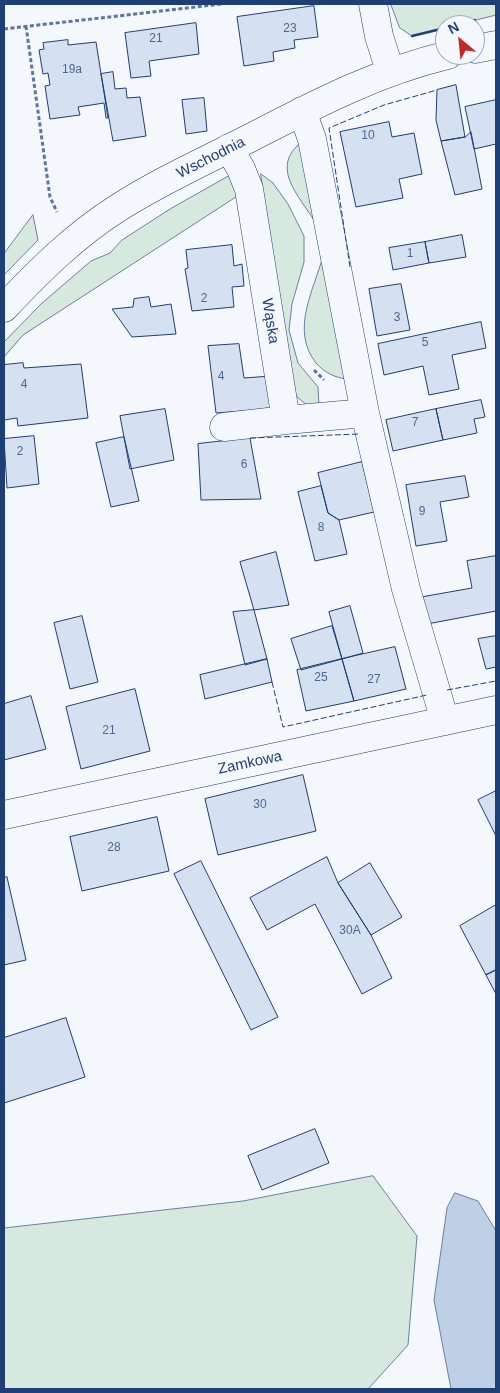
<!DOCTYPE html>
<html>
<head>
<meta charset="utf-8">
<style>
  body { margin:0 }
  #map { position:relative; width:500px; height:1393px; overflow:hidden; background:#f4f7fb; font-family:Helvetica,sans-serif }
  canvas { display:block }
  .frame { position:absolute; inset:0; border:5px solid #1d3f73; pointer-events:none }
  .north { position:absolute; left:435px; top:15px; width:50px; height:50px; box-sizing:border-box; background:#f4f7fb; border:1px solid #9eadc5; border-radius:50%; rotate:332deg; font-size:14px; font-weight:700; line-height:20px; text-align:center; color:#1d3f73 }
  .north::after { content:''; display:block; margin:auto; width:18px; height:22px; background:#c62828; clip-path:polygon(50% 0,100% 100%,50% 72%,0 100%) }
</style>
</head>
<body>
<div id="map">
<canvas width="500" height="1393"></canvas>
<div class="frame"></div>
<div class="north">N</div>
</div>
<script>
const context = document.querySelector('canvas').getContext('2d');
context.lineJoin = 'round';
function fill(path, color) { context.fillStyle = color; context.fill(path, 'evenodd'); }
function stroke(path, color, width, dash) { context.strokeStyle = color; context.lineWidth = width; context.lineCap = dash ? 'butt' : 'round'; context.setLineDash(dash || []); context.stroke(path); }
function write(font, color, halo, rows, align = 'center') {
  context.font = font + ' Helvetica,sans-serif'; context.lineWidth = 4; context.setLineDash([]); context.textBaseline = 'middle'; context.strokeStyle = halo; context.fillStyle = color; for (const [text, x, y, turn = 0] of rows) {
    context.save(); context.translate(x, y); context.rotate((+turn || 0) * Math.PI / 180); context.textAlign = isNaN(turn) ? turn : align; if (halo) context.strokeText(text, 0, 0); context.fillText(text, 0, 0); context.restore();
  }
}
const green = new Path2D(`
  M 391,4 L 496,4 L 496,15 L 456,25 L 445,25 L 445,28 L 412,36 L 400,28 Z
  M 303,141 L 318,227 C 303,199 266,168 303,141 Z
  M 261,174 L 273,183 L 288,204 L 304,236 L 304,262 L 292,304 L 289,330 L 298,363 L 318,387 L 319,407 L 308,406 L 296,396 L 284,347 Z
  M 231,175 L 239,195 L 23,335 L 4,357 L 4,342 L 41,304 L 91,261 L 110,253 L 122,240 L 170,209 Z
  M 33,215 L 38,240 L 4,275 L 4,254 Z
  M 323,256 L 346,379 C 333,377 324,372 316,363 C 290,330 314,290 323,256 Z
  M 373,1176 L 417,1236 L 408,1345 L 368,1389 L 4,1389 L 4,1228 L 243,1201 Z`);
const water = new Path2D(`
  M 455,1193 L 478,1201 L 496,1231 L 496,1389 L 451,1389 L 434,1300 L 447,1208 Z`);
const building = new Path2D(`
  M 314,6 L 318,37 L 294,40 L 295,48 L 273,52 L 274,61 L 244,66 L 237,17 Z
  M 196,23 L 199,54 L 149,61 L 151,76 L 131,78 L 125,33 Z
  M 68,40 L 68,45 L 96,42 L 108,118 L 106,118 L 104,103 L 78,107 L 80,115 L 50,119 L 45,86 L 50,85 L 48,73 L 43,74 L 39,50 L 44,49 L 43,43 Z
  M 113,72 L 115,89 L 126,88 L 127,98 L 140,97 L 146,136 L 113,141 L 101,74 Z
  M 456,85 L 465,137 L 441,141 L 436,120 L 437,90 Z
  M 204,98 L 207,131 L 186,134 L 182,100 Z
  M 496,100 L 496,144 L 474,149 L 465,107 Z
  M 389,122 L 392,137 L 414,133 L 422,174 L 399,179 L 403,198 L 356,207 L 340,132 Z
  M 471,132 L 482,189 L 455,195 L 441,141 L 465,137 Z
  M 462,235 L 466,257 L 429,263 L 425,242 Z
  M 425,242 L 429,263 L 393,270 L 389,248 Z
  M 232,245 L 234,266 L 242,264 L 244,286 L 232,287 L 234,307 L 192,311 L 185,269 L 188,268 L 186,250 Z
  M 401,284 L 410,330 L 377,336 L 369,289 Z
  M 149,297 L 151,307 L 171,304 L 176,334 L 132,337 L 112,309 L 133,307 L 134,299 Z
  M 481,322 L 486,348 L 452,355 L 459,389 L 429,395 L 423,366 L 384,375 L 378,344 Z
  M 239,344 L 244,378 L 271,376 L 271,409 L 216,413 L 208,346 Z
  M 23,363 L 24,368 L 81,364 L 88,418 L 18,426 L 17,418 L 4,420 L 4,365 Z
  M 481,400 L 485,417 L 474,419 L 477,433 L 443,440 L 436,409 Z
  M 165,409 L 174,460 L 130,469 L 120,416 Z
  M 436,409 L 443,440 L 393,451 L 386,420 Z
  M 34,436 L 39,484 L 7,488 L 4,439 Z
  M 124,437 L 139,501 L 111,507 L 96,443 Z
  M 250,438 L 261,499 L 201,500 L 198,444 Z
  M 362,462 L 374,512 L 339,520 L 328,513 L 318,473 Z
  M 465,476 L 469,497 L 440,502 L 447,541 L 416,546 L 406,485 Z
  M 321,486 L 328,513 L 339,520 L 347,554 L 315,561 L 298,492 Z
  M 276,552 L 289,605 L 254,610 L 240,562 Z
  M 496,556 L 496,611 L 427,624 L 421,597 L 472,588 L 467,561 Z
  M 350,606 L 363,653 L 342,659 L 329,612 Z
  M 254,610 L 267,659 L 245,665 L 233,612 Z
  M 82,616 L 98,682 L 70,689 L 54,623 Z
  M 332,626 L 342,659 L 301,670 L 291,639 Z
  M 496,636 L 496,667 L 486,669 L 478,639 Z
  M 395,647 L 406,689 L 354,701 L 342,659 Z
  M 267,659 L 272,682 L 205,699 L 200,675 Z
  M 342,659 L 354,701 L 306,711 L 297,670 Z
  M 135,689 L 150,751 L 81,769 L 66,707 Z
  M 31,696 L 46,749 L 4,760 L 4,704 Z
  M 303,775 L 316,831 L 218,855 L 205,799 Z
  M 496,791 L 496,836 L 478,800 Z
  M 157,817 L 169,871 L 82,891 L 70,837 Z
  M 327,857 L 338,883 L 371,935 L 392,978 L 362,994 L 315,904 L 267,930 L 250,898 Z
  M 201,861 L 278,1017 L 251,1030 L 174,874 Z
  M 370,863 L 402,917 L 371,935 L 338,883 Z
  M 7,877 L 26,960 L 4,965 L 4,878 Z
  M 496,905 L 496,970 L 486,975 L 460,926 Z
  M 496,970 L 496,994 L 486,975 Z
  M 66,1018 L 85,1077 L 4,1103 L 4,1038 Z
  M 315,1129 L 329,1163 L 262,1190 L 248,1156 Z`);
const path = new Path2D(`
  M 26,26 L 50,197 L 57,212
  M 4,29 L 222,4
  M 314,370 L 324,380`);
const street = new Path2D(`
  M 373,4 L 379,36 L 390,71
  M 475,49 L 496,45
  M 229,148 L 241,169 L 249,189 L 286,420 L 365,413 L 312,139 L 302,111
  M 4,308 C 38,272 75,235 118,208 C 160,181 207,160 252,137 C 316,104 377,72 448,55
  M 365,413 L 406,589 L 445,721
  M 224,427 L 286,420
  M 4,815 L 496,710`);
const fence = new Path2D(`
  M 350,267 L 329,128 L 384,105 L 437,90
  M 250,438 L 360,434
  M 272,682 L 283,727 L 427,695
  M 447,690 L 496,681`);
const wall = new Path2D(`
  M 456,25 L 475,20
  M 412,36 L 445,28`);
const numberNames = [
  ["23",290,29],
  ["21",156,39],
  ["19a",72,70],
  ["10",368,136],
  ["1",410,254],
  ["2",204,299],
  ["3",397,318],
  ["5",425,343],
  ["4",221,377],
  ["4",24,385],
  ["7",415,423],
  ["2",20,452],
  ["6",244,465],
  ["9",422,512],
  ["8",321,528],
  ["25",321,678],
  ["27",374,680],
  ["21",109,731],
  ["30",260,805],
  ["28",114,848],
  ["30A",350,931]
];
const streetNames = [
  ["Wschodnia",211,158,-27],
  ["Wąska",270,321,81],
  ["Zamkowa",250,763,-12]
];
fill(green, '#d7e8df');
stroke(green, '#687fa3', 1);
fill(water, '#bed0e5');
stroke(water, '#687fa3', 1);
fill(building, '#d5e0f0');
stroke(building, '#1d3f73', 1);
stroke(street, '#1d3f73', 29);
stroke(path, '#5e769c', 3, [4, 2.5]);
stroke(street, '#f4f7fb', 28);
stroke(fence, '#1d3f73', 1, [6, 2.5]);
stroke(wall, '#1d3f73', 2.5);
write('12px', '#4b6792', null, numberNames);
write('15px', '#1d3f73', '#f4f7fb', streetNames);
</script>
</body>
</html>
